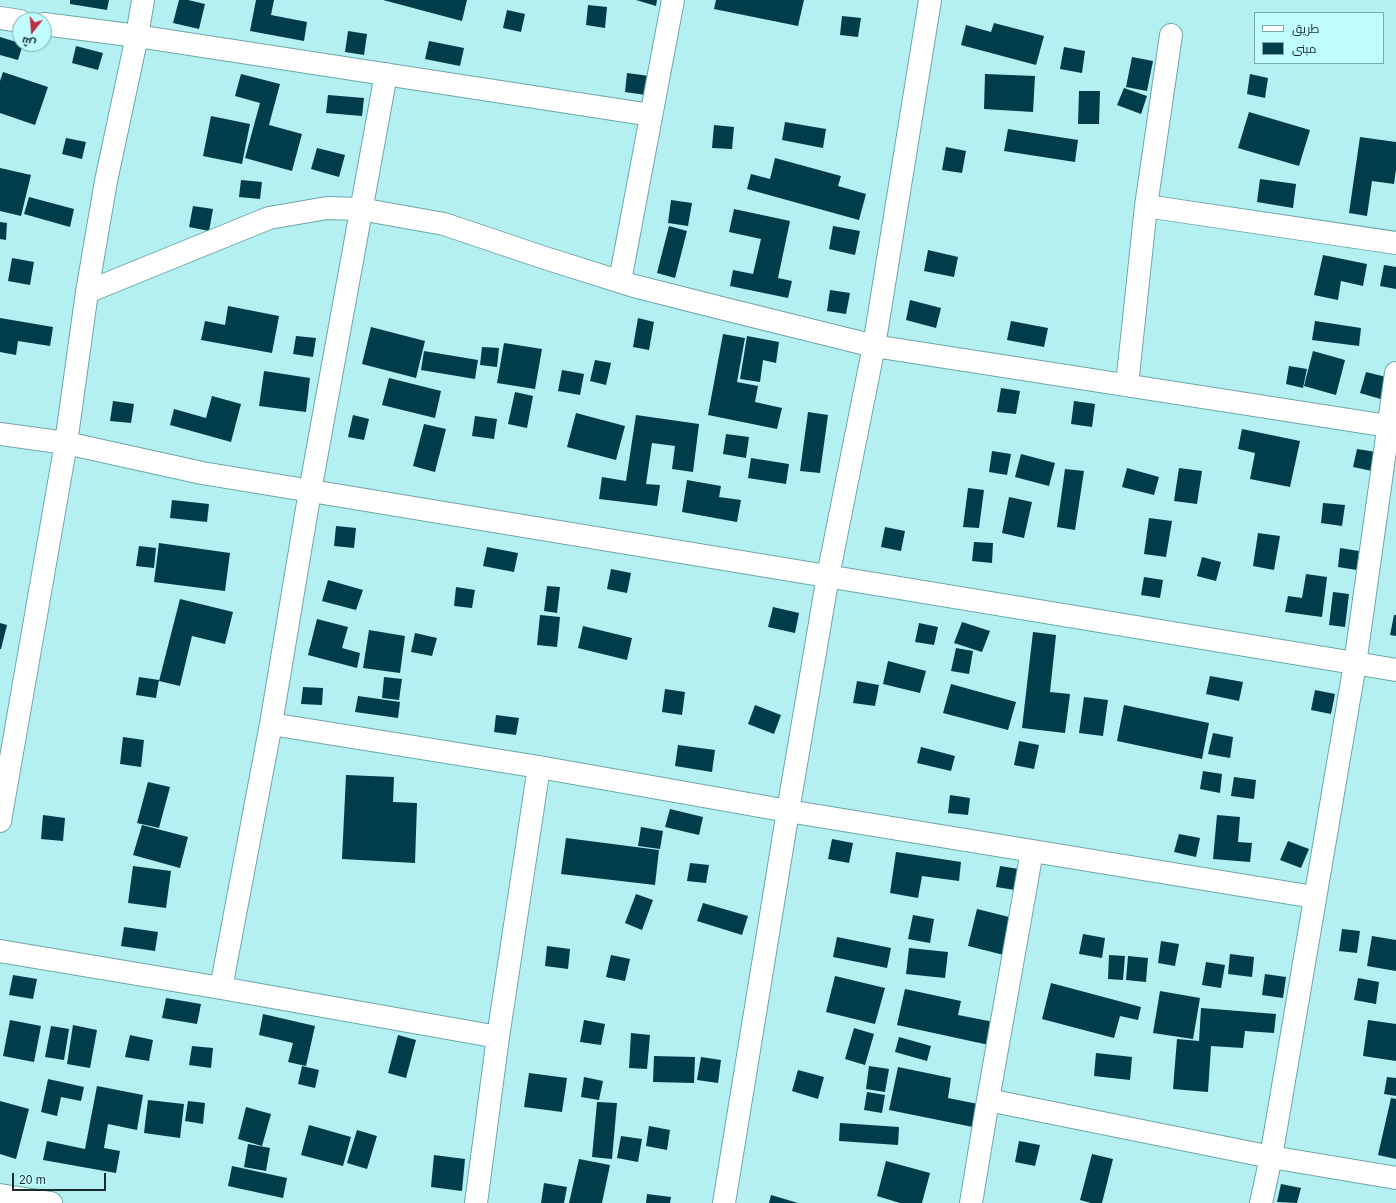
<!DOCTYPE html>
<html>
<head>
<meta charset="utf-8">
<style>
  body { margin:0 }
  #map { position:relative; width:1396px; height:1203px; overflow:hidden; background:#b4eff1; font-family:Helvetica,Cairo,sans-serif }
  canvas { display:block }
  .legend { position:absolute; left:1254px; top:12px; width:130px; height:52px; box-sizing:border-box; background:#c1fdfe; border:1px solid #7caaab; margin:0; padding:5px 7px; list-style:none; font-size:12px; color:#152d2e }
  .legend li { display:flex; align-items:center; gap:8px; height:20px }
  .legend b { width:20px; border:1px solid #7caaab }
  .north { position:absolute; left:12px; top:12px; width:40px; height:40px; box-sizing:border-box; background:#c1fdfe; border:1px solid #7caaab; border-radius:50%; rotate:197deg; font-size:11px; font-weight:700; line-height:16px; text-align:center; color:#152d2e }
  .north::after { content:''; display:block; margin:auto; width:14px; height:18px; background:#be2d43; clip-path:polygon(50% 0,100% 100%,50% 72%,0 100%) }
  .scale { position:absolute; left:12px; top:1173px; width:94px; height:18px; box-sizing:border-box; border:2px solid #152d2e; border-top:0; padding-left:5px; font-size:12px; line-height:14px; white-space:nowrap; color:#152d2e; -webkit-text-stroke:3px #c1fdfe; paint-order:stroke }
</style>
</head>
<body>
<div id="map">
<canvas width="1396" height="1203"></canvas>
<ul class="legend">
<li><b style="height:5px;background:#fff"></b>طريق</li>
<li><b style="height:11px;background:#003d4b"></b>مبنى</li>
</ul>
<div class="north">ش</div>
<div class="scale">20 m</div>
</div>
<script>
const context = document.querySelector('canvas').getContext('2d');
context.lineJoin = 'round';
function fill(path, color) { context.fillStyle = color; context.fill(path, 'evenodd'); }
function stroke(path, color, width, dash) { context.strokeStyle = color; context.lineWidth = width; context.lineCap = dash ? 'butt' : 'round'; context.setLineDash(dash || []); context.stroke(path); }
const building = new Path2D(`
  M 70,0 L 109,0 L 107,10 L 70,4 Z
  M 179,0 L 188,0 L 205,4 L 199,29 L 173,23 Z
  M 256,0 L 274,0 L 271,15 L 307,22 L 304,41 L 250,31 Z
  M 383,0 L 467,0 L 462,21 Z
  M 636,0 L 657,0 L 656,6 Z
  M 716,0 L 804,0 L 798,26 L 714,9 Z
  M 588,5 L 607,7 L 605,28 L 586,25 Z
  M 507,10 L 525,14 L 521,32 L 503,28 Z
  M 842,16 L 861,18 L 858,37 L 840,35 Z
  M 994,23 L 1044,36 L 1036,65 L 961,45 L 966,25 L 991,32 Z
  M 348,31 L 367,34 L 364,55 L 345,52 Z
  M 0,37 L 23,44 L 18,60 L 0,55 Z
  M 429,41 L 464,48 L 460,66 L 425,59 Z
  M 76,46 L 103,53 L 98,70 L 72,63 Z
  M 1064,47 L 1085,51 L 1082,73 L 1060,69 Z
  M 1132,57 L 1153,61 L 1147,91 L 1126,87 Z
  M 3,72 L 48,87 L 35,125 L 0,113 L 0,81 Z
  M 627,73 L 649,76 L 646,95 L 625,92 Z
  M 241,74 L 280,84 L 269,125 L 302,134 L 292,171 L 245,158 L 260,103 L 235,96 Z
  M 985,74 L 1035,76 L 1033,112 L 984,109 Z
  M 1250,74 L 1268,78 L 1265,98 L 1247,94 Z
  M 1124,88 L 1147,96 L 1141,114 L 1117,105 Z
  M 1079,91 L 1100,91 L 1099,124 L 1078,124 Z
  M 328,95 L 364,98 L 362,116 L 326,113 Z
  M 1249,112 L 1310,130 L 1299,166 L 1238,148 Z
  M 211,116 L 250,124 L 242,164 L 203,156 Z
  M 785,122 L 826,129 L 823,148 L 782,140 Z
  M 714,125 L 734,127 L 732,149 L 712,148 Z
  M 1008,129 L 1078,140 L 1075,162 L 1004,151 Z
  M 1360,137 L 1396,142 L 1396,169 L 1394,184 L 1372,181 L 1367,216 L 1349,213 Z
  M 66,138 L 86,142 L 82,159 L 62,154 Z
  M 946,147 L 966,151 L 962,173 L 942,170 Z
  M 317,148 L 345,155 L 339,177 L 311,169 Z
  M 775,158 L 841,176 L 838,186 L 866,194 L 859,220 L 747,189 L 751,174 L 770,179 Z
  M 0,168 L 31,175 L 21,216 L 0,211 Z
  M 1260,179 L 1296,184 L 1293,208 L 1257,202 Z
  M 241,180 L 262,182 L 260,199 L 239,197 Z
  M 29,197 L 74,209 L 70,227 L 24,214 Z
  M 671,200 L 692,203 L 688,226 L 668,223 Z
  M 193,206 L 213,209 L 209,231 L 189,227 Z
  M 734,209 L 790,221 L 778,278 L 792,281 L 788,298 L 730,286 L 733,270 L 753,274 L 761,239 L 729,232 Z
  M 0,222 L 7,223 L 6,240 L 0,239 Z
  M 669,226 L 687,231 L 675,278 L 657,273 Z
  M 833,226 L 860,231 L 855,255 L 829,249 Z
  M 928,250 L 958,257 L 954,277 L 924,271 Z
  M 1323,255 L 1367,264 L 1363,286 L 1341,281 L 1338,300 L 1314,295 Z
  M 12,258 L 34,262 L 30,285 L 8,281 Z
  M 1384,265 L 1396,267 L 1396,289 L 1380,286 Z
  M 830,290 L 850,293 L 846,314 L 827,311 Z
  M 910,300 L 941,308 L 936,328 L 906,320 Z
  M 228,306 L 279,316 L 272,353 L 201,340 L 205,321 L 225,325 Z
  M 0,318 L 53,327 L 50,346 L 18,341 L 16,355 L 0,352 Z
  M 638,318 L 654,322 L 649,350 L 633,347 Z
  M 1011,321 L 1048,328 L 1044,347 L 1007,340 Z
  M 1315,321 L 1361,328 L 1359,346 L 1312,340 Z
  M 371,327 L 425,341 L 416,378 L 362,364 Z
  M 723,334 L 745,338 L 737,382 L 758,386 L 755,402 L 782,408 L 777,429 L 708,415 Z
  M 296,336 L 316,338 L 313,357 L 293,354 Z
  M 747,336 L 779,342 L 776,363 L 763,360 L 760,382 L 740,379 Z
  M 504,343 L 542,349 L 535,389 L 497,383 Z
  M 482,347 L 499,348 L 497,367 L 480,365 Z
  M 424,351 L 478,360 L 475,379 L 421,370 Z
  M 1313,351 L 1345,360 L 1336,395 L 1304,386 Z
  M 595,360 L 611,363 L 606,385 L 590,381 Z
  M 1289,366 L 1307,369 L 1303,388 L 1286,384 Z
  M 562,370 L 584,374 L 580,395 L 558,391 Z
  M 264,371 L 310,378 L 306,412 L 259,406 Z
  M 1366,372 L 1390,378 L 1384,400 L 1360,393 Z
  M 389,378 L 441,391 L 435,418 L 382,405 Z
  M 1001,388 L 1020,391 L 1016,414 L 997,412 Z
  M 515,392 L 533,396 L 527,428 L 508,424 Z
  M 212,396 L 241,404 L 231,442 L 170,425 L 174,409 L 206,418 Z
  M 113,401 L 134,404 L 131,423 L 110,421 Z
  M 1074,401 L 1095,404 L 1092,427 L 1071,424 Z
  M 808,412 L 828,415 L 820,473 L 800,471 Z
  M 576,413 L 625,426 L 616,460 L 567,447 Z
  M 353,415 L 369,419 L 364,440 L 348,437 Z
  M 636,415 L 699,424 L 693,472 L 672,469 L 675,446 L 652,443 L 646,484 L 660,485 L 657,506 L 599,499 L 602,477 L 626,481 Z
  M 475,416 L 497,419 L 494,439 L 472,436 Z
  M 424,424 L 446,429 L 435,472 L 413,466 Z
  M 1242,429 L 1300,441 L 1290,487 L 1250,479 L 1255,453 L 1238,449 Z
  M 726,434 L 749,437 L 746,458 L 723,454 Z
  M 1357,449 L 1376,452 L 1372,471 L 1353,467 Z
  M 992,451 L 1011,454 L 1007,475 L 989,472 Z
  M 1021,454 L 1055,463 L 1049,486 L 1015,477 Z
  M 751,458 L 789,464 L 786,484 L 748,478 Z
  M 1127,468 L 1159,477 L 1154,495 L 1122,487 Z
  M 1179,468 L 1202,471 L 1197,504 L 1174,501 Z
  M 1065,469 L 1084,471 L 1075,530 L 1057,527 Z
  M 687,480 L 721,486 L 719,497 L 741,500 L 737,522 L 682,512 Z
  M 968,488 L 984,490 L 979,528 L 963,527 Z
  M 1009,497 L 1032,502 L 1024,538 L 1002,533 Z
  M 172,500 L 209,504 L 207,522 L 170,518 Z
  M 1323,503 L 1345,505 L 1342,526 L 1321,523 Z
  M 1149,518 L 1172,521 L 1166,557 L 1144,554 Z
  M 336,526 L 356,528 L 354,548 L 334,546 Z
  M 885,527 L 905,531 L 901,551 L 881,547 Z
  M 1258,533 L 1280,536 L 1274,570 L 1253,566 Z
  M 974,542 L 993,543 L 992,563 L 972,561 Z
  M 159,543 L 230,553 L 225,591 L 154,582 Z
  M 139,546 L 156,548 L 154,568 L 136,566 Z
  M 487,547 L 518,553 L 514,572 L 483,566 Z
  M 1340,548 L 1359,551 L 1357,570 L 1338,567 Z
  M 1202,557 L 1221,562 L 1216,581 L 1197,576 Z
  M 611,569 L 631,573 L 627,593 L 607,589 Z
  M 1306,574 L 1327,577 L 1322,617 L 1285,612 L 1288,596 L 1302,598 Z
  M 1144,577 L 1163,580 L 1160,598 L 1141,595 Z
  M 328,580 L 363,590 L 356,610 L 322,601 Z
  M 547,586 L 560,587 L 557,613 L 544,611 Z
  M 456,587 L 475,590 L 472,608 L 454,606 Z
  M 1333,592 L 1349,594 L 1345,627 L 1329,625 Z
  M 180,599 L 233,612 L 225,644 L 192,636 L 180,686 L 159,681 Z
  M 773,607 L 799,613 L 795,633 L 768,627 Z
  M 540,615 L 560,617 L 557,647 L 537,645 Z
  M 1394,615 L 1396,615 L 1396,636 L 1390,635 Z
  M 317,619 L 348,627 L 342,648 L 360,653 L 357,668 L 308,655 Z
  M 962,622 L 990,631 L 982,652 L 954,643 Z
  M 0,623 L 7,625 L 1,649 L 0,649 Z
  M 919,623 L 938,627 L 934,645 L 915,642 Z
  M 583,626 L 632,638 L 627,660 L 578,648 Z
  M 369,630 L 405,636 L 400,673 L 363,668 Z
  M 1033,632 L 1056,635 L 1050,692 L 1070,694 L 1065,733 L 1022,728 Z
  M 415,633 L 437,638 L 432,656 L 411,652 Z
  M 956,648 L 973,651 L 969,674 L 951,671 Z
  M 888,661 L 926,671 L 920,693 L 883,684 Z
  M 1210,676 L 1243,682 L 1239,701 L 1206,694 Z
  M 139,677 L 159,680 L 156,698 L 136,695 Z
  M 384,677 L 402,679 L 399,700 L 382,698 Z
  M 857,681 L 879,685 L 875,706 L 853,703 Z
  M 951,684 L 1016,702 L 1008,730 L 943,713 Z
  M 303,687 L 323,688 L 322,705 L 301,704 Z
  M 665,689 L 685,692 L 682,715 L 662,712 Z
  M 1315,690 L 1335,694 L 1331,714 L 1311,710 Z
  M 358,696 L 400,702 L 398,718 L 355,712 Z
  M 1084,697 L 1108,700 L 1103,736 L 1079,733 Z
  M 755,705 L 781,715 L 774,734 L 748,724 Z
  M 1124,705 L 1209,723 L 1202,759 L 1117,741 Z
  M 496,715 L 519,718 L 516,735 L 494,732 Z
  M 1213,733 L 1233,737 L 1230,758 L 1208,754 Z
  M 123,737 L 144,740 L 141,767 L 120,764 Z
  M 1019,741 L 1039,745 L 1034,769 L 1014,765 Z
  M 678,745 L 715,750 L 712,772 L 675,766 Z
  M 921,747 L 955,756 L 951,771 L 917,763 Z
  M 1203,771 L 1222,774 L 1220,793 L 1200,789 Z
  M 346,775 L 394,777 L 393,802 L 417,803 L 415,863 L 342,859 Z
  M 1234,777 L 1256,780 L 1254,799 L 1231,796 Z
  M 148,782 L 170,787 L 159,828 L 137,823 Z
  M 950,795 L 970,798 L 968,815 L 948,813 Z
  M 670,809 L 703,817 L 699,835 L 665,827 Z
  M 43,815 L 65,818 L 63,841 L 41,839 Z
  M 1217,815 L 1240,817 L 1238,842 L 1252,843 L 1250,862 L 1213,859 Z
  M 142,825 L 188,837 L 180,868 L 133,855 Z
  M 641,827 L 663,831 L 660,849 L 638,846 Z
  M 1179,834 L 1200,838 L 1196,857 L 1174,852 Z
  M 566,838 L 659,850 L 655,885 L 561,874 Z
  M 832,839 L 853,843 L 849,863 L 828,859 Z
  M 1288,841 L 1309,849 L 1301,868 L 1280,860 Z
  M 896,852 L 961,862 L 959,881 L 922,876 L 918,898 L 890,893 Z
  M 690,863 L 709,865 L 706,883 L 687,881 Z
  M 133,866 L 171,871 L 166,908 L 128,903 Z
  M 1000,866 L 1019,869 L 1015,890 L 996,887 Z
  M 636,894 L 653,900 L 642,930 L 625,923 Z
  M 703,903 L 748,916 L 742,935 L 697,921 Z
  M 977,909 L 1013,918 L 1004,955 L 968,946 Z
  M 913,915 L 934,919 L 930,943 L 908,939 Z
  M 124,927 L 158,932 L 155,951 L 121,946 Z
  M 1342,929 L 1360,931 L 1357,953 L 1339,951 Z
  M 1083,934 L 1105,938 L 1102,958 L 1079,954 Z
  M 1372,936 L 1396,940 L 1396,971 L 1367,966 Z
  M 837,937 L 891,948 L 887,968 L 833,957 Z
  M 1161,941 L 1179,944 L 1175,966 L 1158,963 Z
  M 547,946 L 570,949 L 568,969 L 545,966 Z
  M 909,948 L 948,952 L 945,978 L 906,974 Z
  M 1230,954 L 1254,957 L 1252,977 L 1228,974 Z
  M 611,955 L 630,959 L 625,981 L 606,977 Z
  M 1109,955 L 1125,956 L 1123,980 L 1108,979 Z
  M 1128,956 L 1148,958 L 1146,982 L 1126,980 Z
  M 1206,962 L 1225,965 L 1221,988 L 1202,985 Z
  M 1265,974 L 1286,977 L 1283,998 L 1262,995 Z
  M 13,975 L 37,979 L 33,999 L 9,995 Z
  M 835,976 L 885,988 L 875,1024 L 826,1012 Z
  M 1358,978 L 1379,982 L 1376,1004 L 1354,1000 Z
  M 1051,983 L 1141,1007 L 1138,1020 L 1120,1016 L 1114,1038 L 1042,1019 Z
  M 905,989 L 961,1001 L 958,1015 L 994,1022 L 989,1045 L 897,1025 Z
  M 1160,991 L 1200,998 L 1193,1039 L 1153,1033 Z
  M 166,998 L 201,1004 L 197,1024 L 162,1018 Z
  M 1201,1008 L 1276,1014 L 1274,1033 L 1245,1031 L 1243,1048 L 1211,1046 L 1208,1092 L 1173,1089 L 1177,1039 L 1199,1041 Z
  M 263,1014 L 315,1026 L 306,1066 L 288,1062 L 293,1043 L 259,1035 Z
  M 10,1020 L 41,1026 L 34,1062 L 3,1056 Z
  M 584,1020 L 605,1024 L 601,1045 L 580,1042 Z
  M 1368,1020 L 1396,1024 L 1396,1061 L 1363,1056 Z
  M 73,1025 L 97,1030 L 90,1068 L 67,1064 Z
  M 51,1026 L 69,1029 L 64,1060 L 45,1057 Z
  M 854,1028 L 874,1034 L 865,1065 L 845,1059 Z
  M 631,1033 L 650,1035 L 647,1069 L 629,1068 Z
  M 130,1035 L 153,1040 L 149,1061 L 125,1057 Z
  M 398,1035 L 416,1040 L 406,1078 L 388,1073 Z
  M 899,1037 L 931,1046 L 927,1061 L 895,1052 Z
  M 192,1046 L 213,1048 L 211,1068 L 189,1065 Z
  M 1096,1053 L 1132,1057 L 1130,1080 L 1094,1076 Z
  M 654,1056 L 695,1057 L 694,1083 L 653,1082 Z
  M 701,1057 L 721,1060 L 718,1083 L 697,1080 Z
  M 302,1066 L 319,1070 L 315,1088 L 298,1084 Z
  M 869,1066 L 889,1069 L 885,1092 L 866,1089 Z
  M 898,1067 L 951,1078 L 948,1098 L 978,1104 L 973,1127 L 889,1110 Z
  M 798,1070 L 824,1077 L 818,1099 L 792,1091 Z
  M 529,1073 L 567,1078 L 562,1112 L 524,1107 Z
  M 584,1077 L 603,1081 L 599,1100 L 581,1097 Z
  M 1387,1077 L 1396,1078 L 1396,1096 L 1384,1094 Z
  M 48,1079 L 84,1087 L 81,1101 L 61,1097 L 57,1116 L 41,1112 Z
  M 97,1086 L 143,1095 L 137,1130 L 108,1124 L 104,1148 L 120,1151 L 116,1173 L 43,1160 L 47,1141 L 85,1149 Z
  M 867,1092 L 885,1095 L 882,1113 L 864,1110 Z
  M 1391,1098 L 1396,1099 L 1396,1159 L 1378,1155 Z
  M 148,1100 L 184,1104 L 180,1138 L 144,1133 Z
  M 0,1101 L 29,1109 L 16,1159 L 0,1154 Z
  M 188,1101 L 205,1103 L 203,1124 L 185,1121 Z
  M 597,1102 L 617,1103 L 612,1159 L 592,1157 Z
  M 246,1107 L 271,1114 L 262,1146 L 238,1139 Z
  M 840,1123 L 899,1127 L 898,1145 L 839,1141 Z
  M 309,1125 L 351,1137 L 343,1166 L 301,1155 Z
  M 649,1126 L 670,1130 L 667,1150 L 646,1146 Z
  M 357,1130 L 377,1136 L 367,1169 L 347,1163 Z
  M 621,1136 L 642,1139 L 638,1162 L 617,1158 Z
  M 1019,1141 L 1040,1145 L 1035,1166 L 1015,1162 Z
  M 248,1144 L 270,1148 L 266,1171 L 244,1167 Z
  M 1092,1154 L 1113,1159 L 1102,1203 L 1091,1203 L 1080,1200 Z
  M 434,1155 L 465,1159 L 462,1191 L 431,1187 Z
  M 579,1159 L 610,1165 L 602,1203 L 569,1203 Z
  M 886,1161 L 930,1173 L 922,1203 L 900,1203 L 877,1196 Z
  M 232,1166 L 287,1178 L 283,1198 L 228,1186 Z
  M 544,1183 L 567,1187 L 564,1203 L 541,1203 Z
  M 1281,1184 L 1301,1188 L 1297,1203 L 1277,1202 Z
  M 647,1194 L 671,1197 L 670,1203 L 646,1203 Z
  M 771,1195 L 798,1203 L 769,1203 Z`);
const minor = new Path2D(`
  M 0,18 L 20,21
  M 44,24 L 137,36 L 651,115
  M 1146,206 L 1396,243
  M 620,281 L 673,0
  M 87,292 L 269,218 L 327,208 L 360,209 L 444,224 L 545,258 L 634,286 L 717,307 L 874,346 L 1388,426
  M 1127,385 L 1146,206 L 1171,35
  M 0,434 L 66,443 L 202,473 L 1396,670
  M 271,724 L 539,767 L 788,811 L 1314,897
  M 0,821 L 66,443 L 87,292 L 106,181 L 137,36 L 143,0
  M 0,951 L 221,988 L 498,1037
  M 221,988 L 271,724 L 310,491 L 386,74
  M 988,1100 L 1271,1157 L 1396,1178
  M 0,1195 L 51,1203
  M 476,1203 L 498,1037 L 539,767
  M 724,1203 L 788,811 L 828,576 L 874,346 L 930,0
  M 971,1203 L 988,1100 L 1032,851
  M 1261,1203 L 1271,1157 L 1355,664 L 1396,373`);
fill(building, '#003d4b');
stroke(minor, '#6ea7a9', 24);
stroke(minor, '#fff', 22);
</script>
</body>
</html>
